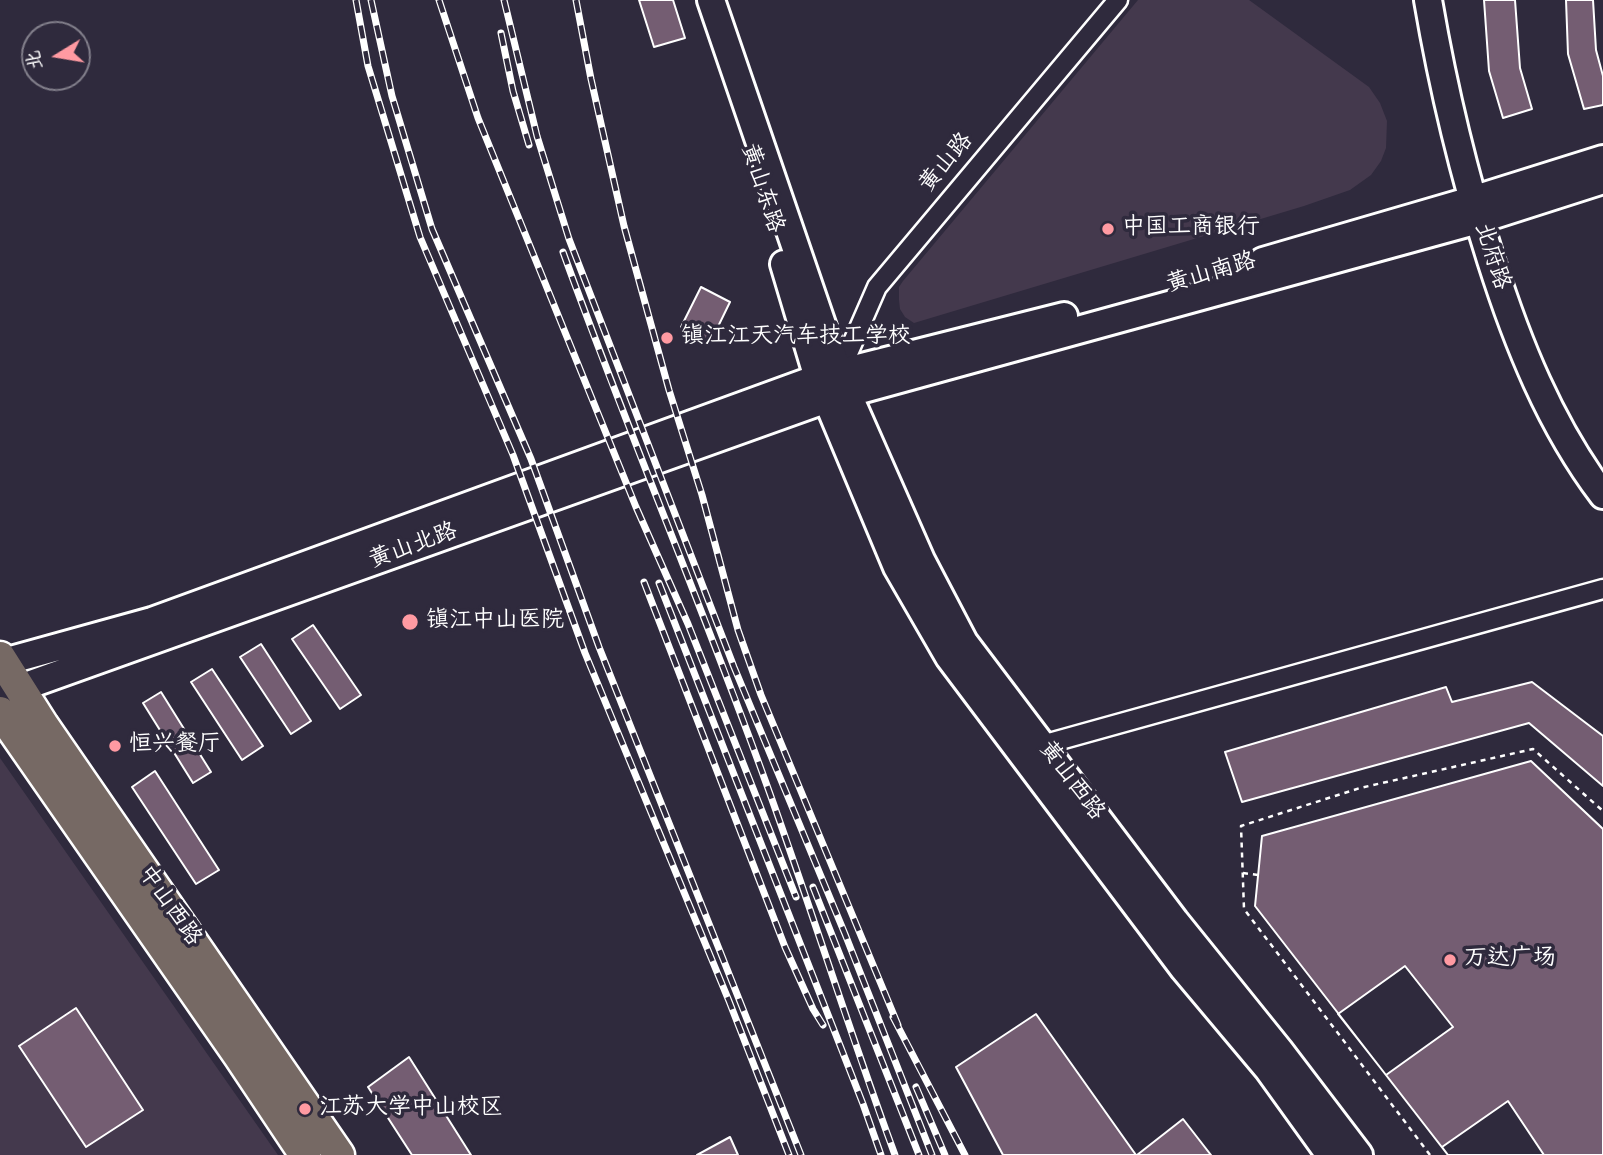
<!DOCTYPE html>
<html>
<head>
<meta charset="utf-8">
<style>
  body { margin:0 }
  #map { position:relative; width:1603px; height:1155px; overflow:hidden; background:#2f2a3d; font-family:"Gochi Hand","LXGW WenKai TC",sans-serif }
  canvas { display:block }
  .north { position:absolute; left:21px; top:21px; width:70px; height:70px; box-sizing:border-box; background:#2f2a3d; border:2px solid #827f8b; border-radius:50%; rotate:259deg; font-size:19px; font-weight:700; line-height:28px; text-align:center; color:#fff }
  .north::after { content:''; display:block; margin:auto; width:24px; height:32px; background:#ff9aa2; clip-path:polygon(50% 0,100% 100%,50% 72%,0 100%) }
</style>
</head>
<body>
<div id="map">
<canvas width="1603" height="1155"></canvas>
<div class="north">北</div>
</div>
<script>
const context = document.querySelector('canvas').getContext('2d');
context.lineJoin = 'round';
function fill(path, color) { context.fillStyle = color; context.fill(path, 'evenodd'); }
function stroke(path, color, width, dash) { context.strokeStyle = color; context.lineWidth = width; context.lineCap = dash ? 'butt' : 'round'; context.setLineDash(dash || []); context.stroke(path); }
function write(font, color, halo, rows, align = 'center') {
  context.font = font + ' "Gochi Hand","LXGW WenKai TC",sans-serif'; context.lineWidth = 7; context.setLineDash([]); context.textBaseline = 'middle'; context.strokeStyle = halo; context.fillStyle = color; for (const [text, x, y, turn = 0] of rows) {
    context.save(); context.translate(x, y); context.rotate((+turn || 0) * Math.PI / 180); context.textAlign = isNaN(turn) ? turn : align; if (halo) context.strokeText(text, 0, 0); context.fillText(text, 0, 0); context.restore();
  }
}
const built = new Path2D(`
  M 1138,0 L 1249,0 L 1369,87 L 1380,103 L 1387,121 L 1386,148 L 1381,161 L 1371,175 L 1350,190 L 1304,206 L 914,323 L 905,317 L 900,309 L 899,300 L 899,287 L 903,281 Z
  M 0,758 L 278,1155 L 0,1155 Z`);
const building = new Path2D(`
  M 639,0 L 673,0 L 685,38 L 654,47 Z
  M 1484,0 L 1515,0 L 1520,68 L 1532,109 L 1503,118 L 1489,71 Z
  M 1566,0 L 1593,0 L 1596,50 L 1603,76 L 1603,105 L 1584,109 L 1568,54 Z
  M 701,287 L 730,302 L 711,341 L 681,327 Z
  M 313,625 L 361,695 L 340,709 L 292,639 Z
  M 261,644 L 311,721 L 291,734 L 240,657 Z
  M 212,669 L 263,746 L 242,760 L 191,682 Z
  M 1532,682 L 1603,736 L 1603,786 L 1529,723 L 1242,802 L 1225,752 L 1446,687 L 1452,702 Z
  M 161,692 L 211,772 L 193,783 L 143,703 Z
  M 1531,761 L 1603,829 L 1603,1155 L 1448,1155 L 1255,906 L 1262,836 Z
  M 155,771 L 219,870 L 196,884 L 132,787 Z
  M 1405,966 L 1453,1027 L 1386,1075 L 1338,1014 Z
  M 76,1008 L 143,1110 L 86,1147 L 19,1046 Z
  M 1036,1014 L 1136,1155 L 1003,1155 L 956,1067 Z
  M 409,1057 L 471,1155 L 412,1155 L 368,1087 Z
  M 1508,1101 L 1544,1155 L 1448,1155 L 1442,1147 Z
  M 1183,1119 L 1211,1155 L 1137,1155 Z
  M 730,1137 L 738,1155 L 697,1155 Z`);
const path = new Path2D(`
  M 1243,873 L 1258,875
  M 1430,1155 L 1244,909 L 1241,826 L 1360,788 L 1533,749 L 1603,811`);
const street = new Path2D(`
  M 839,374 L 877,287 L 1118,0
  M 1042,745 L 1603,589`);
const secondary = new Path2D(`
  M 711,0 L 839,374 L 921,560 L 964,642 L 1175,921 L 1279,1050 L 1359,1155
  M 1428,0 C 1443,88 1464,175 1491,260 C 1517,342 1550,425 1603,495
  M 1263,261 L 1472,200 L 1603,159
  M 784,264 L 818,378 L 897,567 L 949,657 L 1184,969 L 1268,1069 L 1330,1155
  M 0,663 L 152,621 L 818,378 L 1064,316
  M 0,691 L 20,688 L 827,399 L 1478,220 L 1603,180`);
const primary = new Path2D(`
  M 0,657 L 43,725 L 339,1155
  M 0,712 L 239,1056 L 305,1155`);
const rail = new Path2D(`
  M 356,0 L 368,66 L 420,237 L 513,455 L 585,653 L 729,1001 L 789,1155
  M 371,0 L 392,96 L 432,229 L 531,459 L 599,647 L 801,1155
  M 439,0 L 478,118 L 636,507 L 688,624 L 796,897
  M 504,0 L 537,136 L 569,239 L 734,667 L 845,934 L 932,1155
  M 576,0 L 591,79 L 624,226 L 669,390 L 702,495 L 738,630 L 761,695 L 898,1025
  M 501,33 L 513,91 L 529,145
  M 563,252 C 627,429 701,603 765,780 C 810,904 849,1031 895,1155
  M 644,582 L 785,947 L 813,1009 L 823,1025
  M 659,583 L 863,1104 L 881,1155
  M 813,887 L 919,1155
  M 893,1017 L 965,1155
  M 916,1087 L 945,1155`);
const markers = [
  [1108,229,7,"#ff9aa2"],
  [667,338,7,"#ff9aa2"],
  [410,622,9,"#ff9aa2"],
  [115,746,7,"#ff9aa2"],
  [1450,960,7,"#ff9aa2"],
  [305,1109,7,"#ff9aa2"]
];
const streetNames = [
  ["黄山路",948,164,-50],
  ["黄山东路",760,189,72],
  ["北府路",1490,257,72],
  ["黄山南路",1212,275,-16],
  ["黄山北路",414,548,-20],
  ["黄山西路",1070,782,53],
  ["中山西路",168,907,55]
];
const poiNames = [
  ["中国工商银行",1122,229],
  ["镇江江天汽车技工学校",681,338],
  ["镇江中山医院",426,622],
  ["恒兴餐厅",129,746],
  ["万达广场",1464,960],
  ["江苏大学中山校区",319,1109]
];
fill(built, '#44394d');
fill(building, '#745d72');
stroke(building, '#fff', 2);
stroke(street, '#fff', 23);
stroke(secondary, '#fff', 32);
stroke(primary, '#fff', 35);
stroke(path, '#fff', 2.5, [5, 5]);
stroke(street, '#2f2a3d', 18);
stroke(secondary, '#2f2a3d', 26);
stroke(primary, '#766964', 30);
stroke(rail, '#fff', 7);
stroke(rail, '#2f2a3d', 4.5, [13]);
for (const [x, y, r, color] of markers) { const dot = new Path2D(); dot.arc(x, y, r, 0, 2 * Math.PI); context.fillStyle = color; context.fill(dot); stroke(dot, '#2f2a3d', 2.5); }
write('23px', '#fff', '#2f2a3d', streetNames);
write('23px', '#fff', '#2f2a3d', poiNames, 'left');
</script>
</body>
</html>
